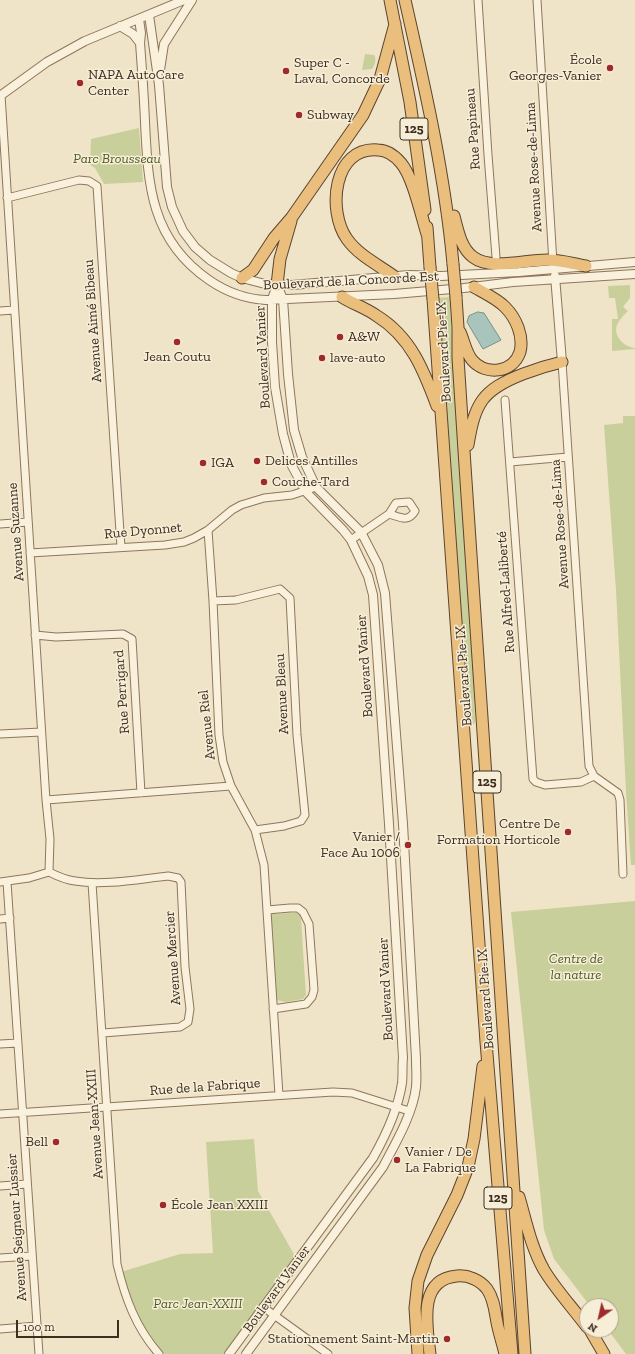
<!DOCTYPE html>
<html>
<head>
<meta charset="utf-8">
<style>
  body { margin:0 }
  #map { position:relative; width:635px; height:1354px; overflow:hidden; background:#f0e4c8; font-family:"Zilla Slab",serif }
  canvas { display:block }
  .north { position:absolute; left:579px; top:1298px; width:40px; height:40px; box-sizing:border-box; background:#f7eed8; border:1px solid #ada18e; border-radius:50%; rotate:214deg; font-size:11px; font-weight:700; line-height:16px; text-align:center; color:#3d2e20 }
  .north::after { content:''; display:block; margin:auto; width:14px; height:18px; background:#9e2a2b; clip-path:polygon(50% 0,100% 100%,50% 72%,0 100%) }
  .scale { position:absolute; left:16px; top:1320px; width:103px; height:18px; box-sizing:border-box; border:2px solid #3d2e20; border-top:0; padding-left:5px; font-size:12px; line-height:14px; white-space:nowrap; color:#3d2e20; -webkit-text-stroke:3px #f7eed8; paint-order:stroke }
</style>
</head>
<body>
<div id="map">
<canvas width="635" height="1354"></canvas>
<div class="north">N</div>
<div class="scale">100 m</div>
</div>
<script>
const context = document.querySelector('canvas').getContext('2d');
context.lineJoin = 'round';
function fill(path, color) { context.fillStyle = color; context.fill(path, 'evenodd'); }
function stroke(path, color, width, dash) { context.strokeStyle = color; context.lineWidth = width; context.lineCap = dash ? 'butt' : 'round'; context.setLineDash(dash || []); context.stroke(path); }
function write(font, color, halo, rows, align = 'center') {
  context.font = font + ' "Zilla Slab",serif'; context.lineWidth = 3; context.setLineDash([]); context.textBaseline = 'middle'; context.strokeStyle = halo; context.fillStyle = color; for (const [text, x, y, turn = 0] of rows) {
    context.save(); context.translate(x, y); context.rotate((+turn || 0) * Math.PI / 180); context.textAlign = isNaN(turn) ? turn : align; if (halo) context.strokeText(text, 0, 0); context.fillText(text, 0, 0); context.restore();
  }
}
const green = new Path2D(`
  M 365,54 L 374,55 C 377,60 375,65 372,69 L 362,70 Z
  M 139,128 L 143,182 L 104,184 L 95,168 L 90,165 L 91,139 Z
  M 630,285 L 630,298 L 623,307 L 628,311 C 624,315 619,320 617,325 C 613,336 624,347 635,348 L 635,349 L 612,351 L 612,319 L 618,319 L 615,298 L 609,298 L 608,286 Z
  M 450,297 L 456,418 L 474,679 L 475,722 L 474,724 L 471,725 L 468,723 L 437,298 Z
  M 623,416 L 635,416 L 635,865 L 631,865 L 626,792 L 616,590 L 604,425 L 623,423 Z
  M 635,901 L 635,1354 L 626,1354 L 608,1330 L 611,1330 L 611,1306 L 590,1306 L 554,1259 L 544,1230 L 511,912 Z
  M 292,913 L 297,913 L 300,915 L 301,919 L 306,995 L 303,999 L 286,1002 L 276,1000 L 274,996 L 270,916 L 273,914 Z
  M 254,1139 L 258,1191 L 295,1256 L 227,1354 L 161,1354 L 138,1325 L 121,1272 L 180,1254 L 213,1253 L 206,1142 Z`);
const water = new Path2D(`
  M 478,312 L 484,313 L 501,340 L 483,349 L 467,322 L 469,316 Z`);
const minor = new Path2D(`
  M 478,0 L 488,155 L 496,257
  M 537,0 L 553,263
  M 1,95 L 46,800 L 50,839 L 49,872
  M 7,198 L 79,180 L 89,181 L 97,186 L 121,547
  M 0,311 L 14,310
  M 562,362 L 589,766 L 594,776
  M 505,400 L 533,779 L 536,782 L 545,785 L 581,782 L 594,776
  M 510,462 L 568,457
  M 0,524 L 28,522
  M 208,530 L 213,601 L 219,735 L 223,762 L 231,786 L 255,830 L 264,865 L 279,1095
  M 351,540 L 389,514 L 396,503 L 409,502 L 415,511 C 408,523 400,517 389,514
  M 30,553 L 165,545 L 184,542 L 194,538 L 208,530 L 232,510 L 241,505 L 264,498 L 292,495 L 316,487
  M 213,601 L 236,600 L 280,589 L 290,598 L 297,735 L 305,815 L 301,821 L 284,826 L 255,830
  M 35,635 L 56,637 L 123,634 L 132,639 L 141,793
  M 0,734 L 41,732
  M 594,776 L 618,793 L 620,800 L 623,874
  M 46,800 L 231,786
  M 0,882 L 29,878 L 49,872 C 57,876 66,880 75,881 C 104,886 139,879 168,876 L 178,878 L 181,882 L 185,967 L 190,1009 L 188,1022 L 180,1027 L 103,1033
  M 7,882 L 39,1354
  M 92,883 L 117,1264 C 125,1298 136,1328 159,1354
  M 267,910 L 290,908 L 298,908 L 303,912 L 309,924 L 314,990 L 312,997 L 306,1004 L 273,1009
  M 0,919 L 10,918
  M 0,1044 L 18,1043
  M 0,1114 L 333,1092 L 352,1093 L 409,1111
  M 0,1186 L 27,1184
  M 0,1258 L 32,1256
  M 263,1307 L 328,1354
  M 0,1329 L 37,1326`);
const tertiary = new Path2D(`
  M 149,15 L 159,85 L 167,187 L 172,207 L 183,231 L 195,247 L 210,260 L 231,273 L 242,278 L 265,284 L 292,285 L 409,275 L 441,276 L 519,272 L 635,262
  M 139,19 L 141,33 L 140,43 C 142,69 144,96 145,122 C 148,186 151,240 209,280 C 225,291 246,299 266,300 L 394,294 L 464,288 L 513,282 L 635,274
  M 120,26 L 133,34 L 140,43
  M 160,70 L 164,44 L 192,0
  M 0,96 L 47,62 L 85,41 L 184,0
  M 555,276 L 562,362
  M 229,1354 L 373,1158 C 386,1135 398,1110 402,1083 C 403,1074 402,1066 403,1058 L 389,824 L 373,595 L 368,576 L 351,540 L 343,530 L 306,492 L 291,464 L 283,434 L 275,387 L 272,342 L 272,299 L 277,285
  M 246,1354 L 383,1167 C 395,1144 413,1114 416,1087 C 417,1078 416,1069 416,1059 L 403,824 L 385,593 L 378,565 L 361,532 L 316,487 L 302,457 L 294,430 L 288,374 L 283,299 L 277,285`);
const trunk = new Path2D(`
  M 390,0 L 410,102 L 425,210
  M 405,0 C 425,88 445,175 453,264
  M 454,216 C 458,231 461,248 473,257 C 491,271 528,259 549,260 C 561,260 574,264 586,266
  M 427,227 L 430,267
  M 395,277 C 379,265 359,256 347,239 C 327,211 333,146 378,150 C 387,150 395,156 401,163 C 413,177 421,215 427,234
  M 242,278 L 253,270 L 274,238 L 292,217 L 363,115 L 380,79 L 395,24
  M 277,285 L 280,259 L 291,221
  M 342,297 C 353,304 366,308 377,316 C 411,337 424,371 437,406
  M 456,297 L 458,327 L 458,358 L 465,466 L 525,1354
  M 433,299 L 486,1042 L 512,1354
  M 460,332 C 464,341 466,353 472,360 C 486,376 513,373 520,352 C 524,336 516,318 505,307 C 496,298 484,293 474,287
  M 468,445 C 475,403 482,390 523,374 C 536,369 549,365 562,362
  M 519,1197 C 526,1221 531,1247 544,1270 C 556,1290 573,1308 587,1327
  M 590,1330 L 604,1354
  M 418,1354 L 415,1308 L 418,1281 L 427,1255 L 457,1195 L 468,1167 L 474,1139 L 483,1066
  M 430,1354 C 427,1327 417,1279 457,1276 C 468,1275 480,1280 487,1289 C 495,1300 495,1315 498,1327 C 500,1336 503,1345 505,1354`);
const trunkBridge = new Path2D(`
  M 453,264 L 456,297
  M 430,267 L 433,299`);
const markers = [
  [610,68,4,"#9e2a2b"],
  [286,71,4,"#9e2a2b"],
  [80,83,4,"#9e2a2b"],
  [299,115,4,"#9e2a2b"],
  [340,337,4,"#9e2a2b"],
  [177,342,4,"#9e2a2b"],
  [322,358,4,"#9e2a2b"],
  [257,461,4,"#9e2a2b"],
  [203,463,4,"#9e2a2b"],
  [264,482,4,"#9e2a2b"],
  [568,832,4,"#9e2a2b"],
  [408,845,4,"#9e2a2b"],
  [56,1142,4,"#9e2a2b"],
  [397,1160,4,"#9e2a2b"],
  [163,1205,4,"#9e2a2b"],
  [447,1339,4,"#9e2a2b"]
];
const shields = [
  [414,129,28],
  [487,782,28],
  [498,1198,28]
];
const shieldNames = [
  ["125",414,129],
  ["125",487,782],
  ["125",498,1198]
];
const poiNames = [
  ["École",602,60,"right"],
  ["Georges-Vanier",602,76,"right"],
  ["Super C -",294,63],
  ["Laval, Concorde",294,79],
  ["NAPA AutoCare",88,75],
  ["Center",88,91],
  ["Subway",307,115],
  ["A&W",348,337],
  ["Jean Coutu",177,357,"center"],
  ["lave-auto",330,358],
  ["Delices Antilles",265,461],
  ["IGA",211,463],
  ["Couche-Tard",272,482],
  ["Centre De",560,824,"right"],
  ["Formation Horticole",560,840,"right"],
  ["Vanier /",400,837,"right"],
  ["Face Au 1006",400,853,"right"],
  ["Bell",48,1142,"right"],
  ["Vanier / De",405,1152],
  ["La Fabrique",405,1168],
  ["École Jean XXIII",171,1205],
  ["Stationnement Saint-Martin",439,1339,"right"]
];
const streetNames = [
  ["Rue Papineau",473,129,-94],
  ["Avenue Rose-de-Lima",534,167,-93],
  ["Boulevard de la Concorde Est",351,281,-3],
  ["Avenue Aimé Bibeau",93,321,-94],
  ["Boulevard Pie-IX",444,352,-93],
  ["Boulevard Vanier",263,357,-93],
  ["Avenue Rose-de-Lima",560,524,-94],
  ["Rue Dyonnet",143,531,-5],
  ["Avenue Suzanne",16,532,-94],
  ["Rue Alfred-Laliberté",506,592,-94],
  ["Boulevard Vanier",365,666,-94],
  ["Boulevard Pie-IX",464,676,-94],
  ["Rue Perrigard",122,692,-94],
  ["Avenue Bleau",282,694,-93],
  ["Avenue Riel",207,725,-96],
  ["Avenue Mercier",173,958,-94],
  ["Boulevard Vanier",386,989,-93],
  ["Boulevard Pie-IX",486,999,-94],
  ["Rue de la Fabrique",205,1087,-4],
  ["Avenue Jean-XXIII",95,1124,-94],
  ["Avenue Seigneur Lussier",17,1227,-94],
  ["Boulevard Vanier",277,1289,-54]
];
const parkNames = [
  ["Parc Brousseau",117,159],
  ["Centre de",576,959],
  ["la nature",576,975],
  ["Parc Jean-XXIII",198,1304]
];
fill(green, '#c9cf9b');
fill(water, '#a9c4bc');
stroke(water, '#6f938a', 1);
stroke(minor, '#8d765c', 9);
stroke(tertiary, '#8d765c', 10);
stroke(trunk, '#5b4430', 13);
stroke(minor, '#faf1dc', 7);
stroke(tertiary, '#faf1dc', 8);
stroke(trunk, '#eabe7c', 11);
stroke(trunkBridge, '#5b4430', 13, []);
stroke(trunkBridge, '#eabe7c', 11);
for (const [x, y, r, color] of markers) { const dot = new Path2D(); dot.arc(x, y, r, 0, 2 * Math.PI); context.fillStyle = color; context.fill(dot); stroke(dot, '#f7eed8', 1.5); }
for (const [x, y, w] of shields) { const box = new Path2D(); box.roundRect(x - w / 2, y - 11, w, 22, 3); context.fillStyle = '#f7eed8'; context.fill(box); stroke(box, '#3d2e20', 1); }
write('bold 13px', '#3d2e20', null, shieldNames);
write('14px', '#3d2e20', '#f7eed8', poiNames, 'left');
write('14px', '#3d2e20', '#f7eed8', streetNames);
write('italic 14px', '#4d5a26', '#f7eed8', parkNames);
</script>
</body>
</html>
